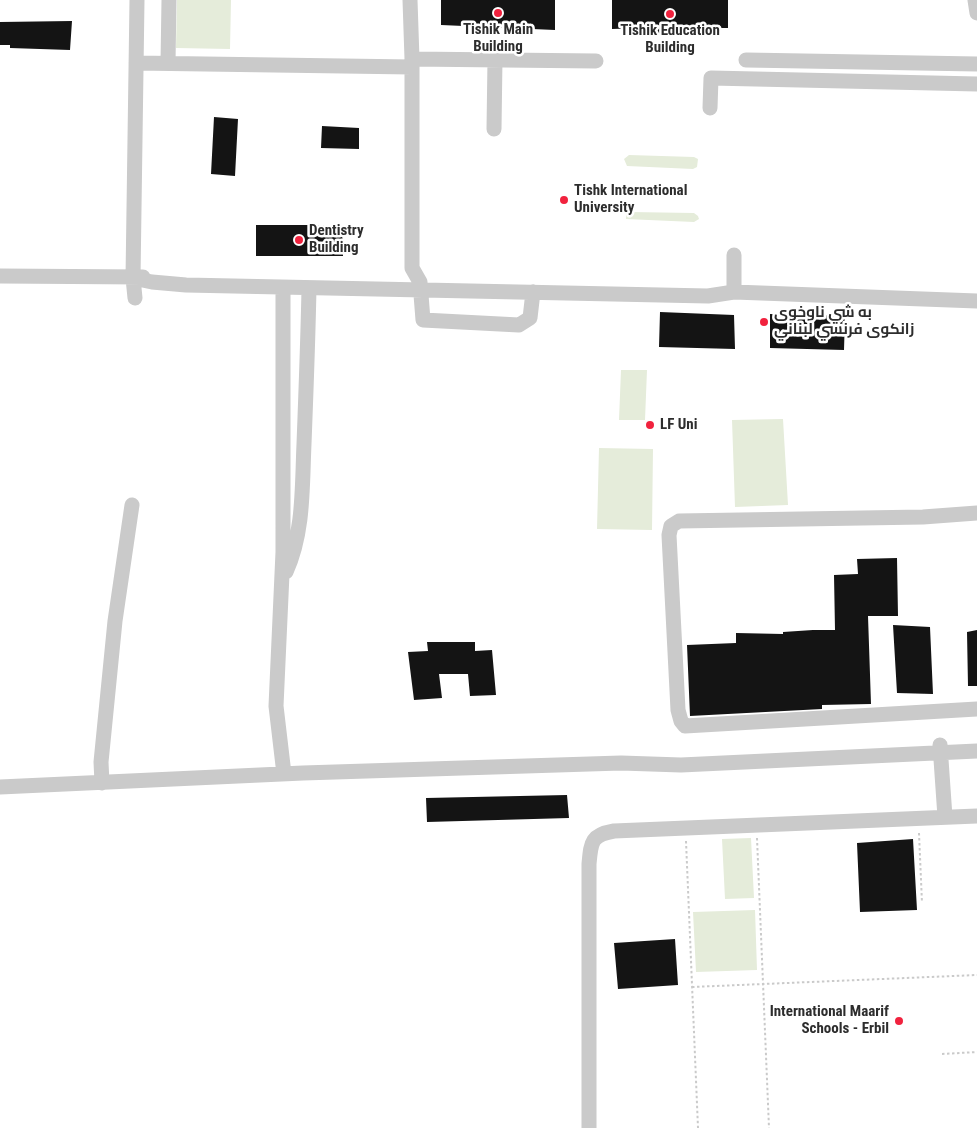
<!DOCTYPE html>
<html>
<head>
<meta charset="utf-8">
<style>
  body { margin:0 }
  canvas { display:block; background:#fff }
</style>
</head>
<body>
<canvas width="977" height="1128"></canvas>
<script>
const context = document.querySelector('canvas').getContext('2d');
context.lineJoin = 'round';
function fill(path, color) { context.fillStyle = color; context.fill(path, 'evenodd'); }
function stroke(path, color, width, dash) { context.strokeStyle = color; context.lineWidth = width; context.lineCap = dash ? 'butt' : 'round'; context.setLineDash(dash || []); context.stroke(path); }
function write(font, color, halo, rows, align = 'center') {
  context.font = font + ' "Roboto Condensed",Cairo,sans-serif'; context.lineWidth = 5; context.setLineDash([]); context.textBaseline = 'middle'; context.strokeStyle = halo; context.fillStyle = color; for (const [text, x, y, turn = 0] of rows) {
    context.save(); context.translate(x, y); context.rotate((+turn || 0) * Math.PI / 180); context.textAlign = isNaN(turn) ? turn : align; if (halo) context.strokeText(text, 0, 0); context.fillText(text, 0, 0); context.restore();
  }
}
const green = new Path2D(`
  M 177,0 L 231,0 L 230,49 L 176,48 Z
  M 629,155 L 694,157 L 698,159 L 697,167 L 693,169 L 627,166 L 624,159 Z
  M 630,212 L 694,213 L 698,216 L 699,219 L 694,222 L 626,219 L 626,214 Z
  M 621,370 L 647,370 L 645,420 L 619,420 Z
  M 783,419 L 788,505 L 735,507 L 732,420 Z
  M 599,448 L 653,449 L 652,530 L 597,529 Z
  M 751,838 L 754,898 L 725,899 L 722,839 Z
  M 755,910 L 757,970 L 696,972 L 693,912 Z`);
const building = new Path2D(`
  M 441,0 L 555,0 L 555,30 L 441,25 Z
  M 612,0 L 728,0 L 728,28 L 693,28 L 693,34 L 644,33 L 644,28 L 612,29 Z
  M 72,21 L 70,50 L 10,48 L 10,45 L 0,45 L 0,22 Z
  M 214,117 L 238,119 L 235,176 L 211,174 Z
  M 322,126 L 359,128 L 359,149 L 321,148 Z
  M 256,225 L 342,225 L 343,256 L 256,256 Z
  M 660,312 L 734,315 L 735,349 L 659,347 Z
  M 770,314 L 845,316 L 844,350 L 770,348 Z
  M 897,558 L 898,616 L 868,616 L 871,704 L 822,705 L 822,709 L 690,716 L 687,645 L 736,643 L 736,633 L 783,634 L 783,632 L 813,630 L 835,630 L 834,575 L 858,574 L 857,559 Z
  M 893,625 L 930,627 L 933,694 L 897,693 Z
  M 977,630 L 977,686 L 968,686 L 967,632 Z
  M 427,642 L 475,642 L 475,651 L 492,650 L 496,695 L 470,696 L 468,674 L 439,674 L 442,698 L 414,700 L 408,652 L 428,651 Z
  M 567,795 L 569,818 L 427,822 L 426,798 Z
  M 913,839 L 917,910 L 860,912 L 857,843 Z
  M 675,939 L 678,985 L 618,989 L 614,943 Z`);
const path = new Path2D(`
  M 919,833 L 922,903
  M 757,838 L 769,1128
  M 686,841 L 698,1128
  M 692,987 L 977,975
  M 942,1054 L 977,1052`);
const minor = new Path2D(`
  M 410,0 L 412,59 L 412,268 L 420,282 L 423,320 L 519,325 L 530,318 L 533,292
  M 975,0 L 977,13
  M 412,59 L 596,61
  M 746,60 L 977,64
  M 136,63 L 412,67
  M 168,63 L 169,0
  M 710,108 L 711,78 L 977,84
  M 494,129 L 495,59
  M 0,276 L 143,277
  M 133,278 L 152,282 L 186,285 L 708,296 L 734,292 L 977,301
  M 283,288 L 283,552 L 276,706 L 284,774
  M 734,292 L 734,255
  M 135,298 L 133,278 L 137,0
  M 977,513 L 923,517 L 679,521 L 671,526 L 669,535 L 678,710 L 681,721 L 685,726 L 977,709
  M 286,572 C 304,532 302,487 304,444 C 306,392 308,340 309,288
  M 940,745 L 945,817
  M 102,783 L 101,762 L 115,621 L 132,505
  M 0,787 L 303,773 L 621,763 L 681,765 L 977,751
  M 589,1128 L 589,864 C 591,842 591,835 614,831 L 977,816`);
const markers = [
  [498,13,5,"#f1223e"],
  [670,14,5,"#f1223e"],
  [564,200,5,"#f1223e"],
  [299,240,5,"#f1223e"],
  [764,322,5,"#f1223e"],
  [650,425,5,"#f1223e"],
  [899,1021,5,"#f1223e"]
];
const poiNames = [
  ["Tishik Main",498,30,"center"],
  ["Building",498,47,"center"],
  ["Tishik Education",670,31,"center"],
  ["Building",670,48,"center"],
  ["Tishk International",574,191],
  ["University",574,208],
  ["Dentistry",309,231],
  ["Building",309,248],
  ["به شي ناوخوى",774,313],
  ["زانكوى فرنسي لبناني",774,330],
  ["LF Uni",660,425],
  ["International Maarif",889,1012,"right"],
  ["Schools - Erbil",889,1029,"right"]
];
fill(green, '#e5ecda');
fill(building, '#141414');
stroke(path, '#cacaca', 2, [2.5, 2.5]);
stroke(minor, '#cacaca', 15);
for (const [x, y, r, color] of markers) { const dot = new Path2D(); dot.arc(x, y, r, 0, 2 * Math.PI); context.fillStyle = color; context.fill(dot); stroke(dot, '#fff', 2); }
write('bold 15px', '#2d2d2d', '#fff', poiNames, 'left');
</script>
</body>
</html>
